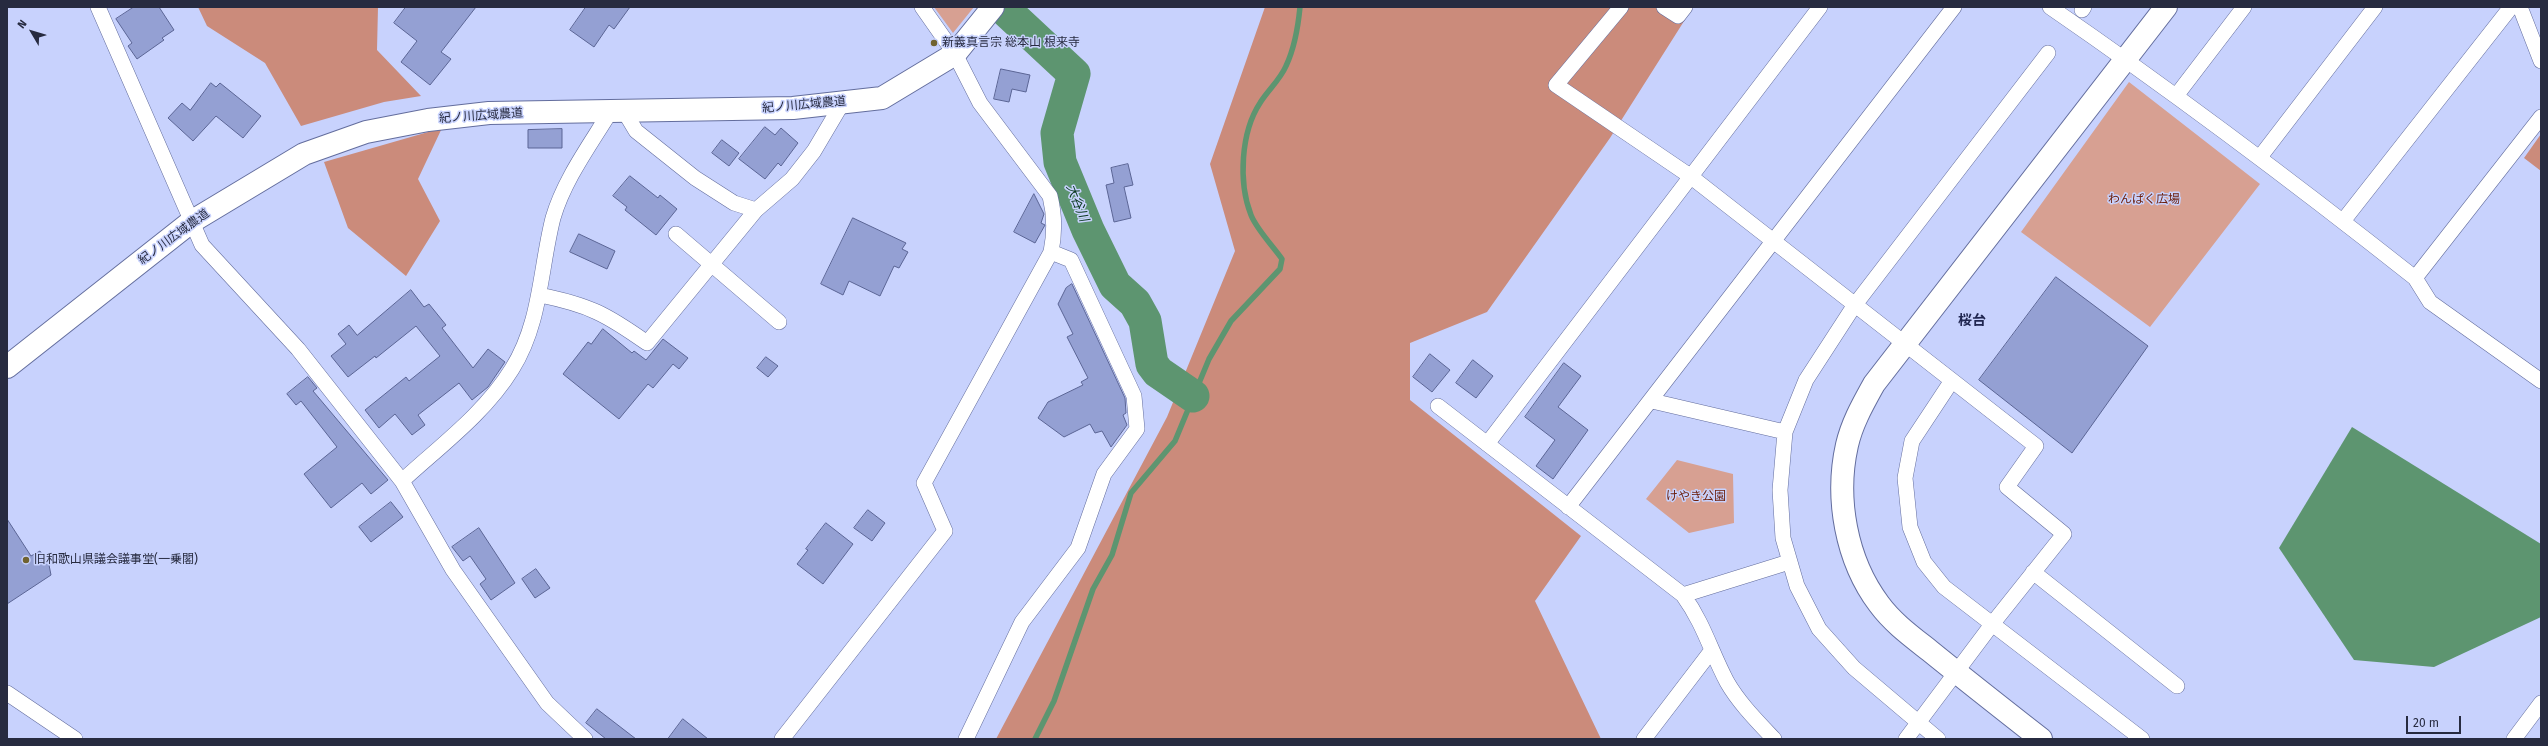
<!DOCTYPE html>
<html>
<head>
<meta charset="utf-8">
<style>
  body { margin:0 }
  #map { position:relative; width:2548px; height:746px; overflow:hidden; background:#c8d2fd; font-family:"Fira Sans",sans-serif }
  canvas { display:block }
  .frame { position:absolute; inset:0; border:8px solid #272b40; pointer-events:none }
  .north { position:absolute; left:12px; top:12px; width:40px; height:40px; -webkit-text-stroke:3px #c8d2fd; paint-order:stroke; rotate:308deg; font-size:11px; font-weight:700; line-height:16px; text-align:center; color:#272b40 }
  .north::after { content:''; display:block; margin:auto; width:14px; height:18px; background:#272b40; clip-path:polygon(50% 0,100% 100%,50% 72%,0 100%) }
  .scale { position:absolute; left:2406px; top:716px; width:55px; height:18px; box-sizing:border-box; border:2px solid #272b40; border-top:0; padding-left:5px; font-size:12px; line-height:14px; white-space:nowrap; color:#272b40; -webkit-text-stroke:3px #c8d2fd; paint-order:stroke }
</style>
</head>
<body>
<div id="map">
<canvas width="2548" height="746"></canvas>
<div class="frame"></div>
<div class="north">N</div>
<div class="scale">20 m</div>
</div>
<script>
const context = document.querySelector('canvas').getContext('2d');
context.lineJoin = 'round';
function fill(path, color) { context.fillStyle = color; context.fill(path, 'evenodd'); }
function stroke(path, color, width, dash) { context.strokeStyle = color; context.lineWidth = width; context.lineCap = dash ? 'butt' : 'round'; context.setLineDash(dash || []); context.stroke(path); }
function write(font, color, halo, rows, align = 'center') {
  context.font = font + ' "Fira Sans","Noto Sans JP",sans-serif'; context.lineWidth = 3; context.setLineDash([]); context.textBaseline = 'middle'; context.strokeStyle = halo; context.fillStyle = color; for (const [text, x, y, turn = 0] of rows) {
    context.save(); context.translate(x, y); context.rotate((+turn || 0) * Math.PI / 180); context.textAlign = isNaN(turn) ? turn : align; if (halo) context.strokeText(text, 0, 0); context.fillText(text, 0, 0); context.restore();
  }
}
const green = new Path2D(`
  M 934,7 L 974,7 L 953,33 Z
  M 2129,82 L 2260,184 L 2150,327 L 2021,232 Z
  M 1677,460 L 1733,474 L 1734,523 L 1689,533 L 1646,499 Z`);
const forest = new Path2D(`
  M 198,7 L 378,7 L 377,50 L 421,96 L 384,102 L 301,126 L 265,63 L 207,26 Z
  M 1265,7 L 1693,7 L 1610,138 L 1487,312 L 1410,343 L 1410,400 L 1581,536 L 1535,601 L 1601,739 L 996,739 L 1167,417 L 1235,251 L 1210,164 Z
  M 442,128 L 418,179 L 440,221 L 406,276 L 348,228 L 324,162 Z
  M 2541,134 L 2541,171 L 2524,158 Z`);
const water = new Path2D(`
  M 2352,427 L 2541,544 L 2541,617 L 2434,667 L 2354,660 L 2279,548 Z`);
const stream = new Path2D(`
  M 1035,739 L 1054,701 L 1093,589 L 1112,555 L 1131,493 L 1175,441 L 1209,359 L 1231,321 L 1280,269 L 1282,259 C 1273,246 1257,230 1251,215 C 1238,182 1241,132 1260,103 C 1268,90 1280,80 1286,66 C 1295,47 1298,28 1300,7`);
const river = new Path2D(`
  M 1002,7 L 1074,74 L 1057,133 L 1060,162 L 1088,230 L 1115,285 L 1135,303 L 1145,321 L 1152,364 L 1158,372 L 1193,396`);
const building = new Path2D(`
  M 134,7 L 159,7 L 174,30 L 162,38 L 164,40 L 137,59 L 128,46 L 132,43 L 116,19 Z
  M 406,7 L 476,7 L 441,52 L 451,59 L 430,85 L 401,62 L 417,41 L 394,23 Z
  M 586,7 L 630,7 L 614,29 L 609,25 L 594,47 L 570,30 Z
  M 1001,69 L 1030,75 L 1026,92 L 1012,89 L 1009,102 L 994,99 Z
  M 211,83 L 216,87 L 220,83 L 261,116 L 243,138 L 216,116 L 193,141 L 168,118 L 182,103 L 190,110 Z
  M 765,127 L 775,135 L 781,128 L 798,143 L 781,166 L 778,163 L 765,179 L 739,159 Z
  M 562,129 L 562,148 L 528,148 L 528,130 Z
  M 722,140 L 739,153 L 729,166 L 712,153 Z
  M 1128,164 L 1133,185 L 1124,187 L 1131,218 L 1114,222 L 1106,185 L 1114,183 L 1111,168 Z
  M 630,176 L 658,198 L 660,195 L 677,209 L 656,235 L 625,210 L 627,207 L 613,196 Z
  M 1034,194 L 1044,214 L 1041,223 L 1045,225 L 1035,243 L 1014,232 Z
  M 853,218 L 906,243 L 902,249 L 908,252 L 899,268 L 894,266 L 880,296 L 849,281 L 843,295 L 821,284 Z
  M 579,234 L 615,251 L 607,269 L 570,252 Z
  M 2056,277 L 2148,346 L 2072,453 L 1979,380 Z
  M 1072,284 L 1125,398 L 1126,413 L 1123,415 L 1127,425 L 1111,447 L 1102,431 L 1095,433 L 1090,424 L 1064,437 L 1038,418 L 1048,402 L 1083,385 L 1081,382 L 1088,378 L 1067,337 L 1073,334 L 1058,304 L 1066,288 Z
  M 411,290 L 424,307 L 429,304 L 446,325 L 442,328 L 473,368 L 488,349 L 505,362 L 488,387 L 472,400 L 459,383 L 418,415 L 425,425 L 412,435 L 395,414 L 379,428 L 365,410 L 406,377 L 409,381 L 440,356 L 416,326 L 376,358 L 375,356 L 348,377 L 331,356 L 346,344 L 338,334 L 349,325 L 357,335 Z
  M 603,329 L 632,353 L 634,351 L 646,360 L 663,339 L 688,358 L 679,369 L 673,364 L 653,388 L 648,384 L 619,419 L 563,374 L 588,342 L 591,344 Z
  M 1430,354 L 1450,370 L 1432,392 L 1413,377 Z
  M 766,357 L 778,366 L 768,377 L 757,368 Z
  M 1473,360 L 1493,376 L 1476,398 L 1456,383 Z
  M 1564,363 L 1581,376 L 1558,407 L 1588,430 L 1553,479 L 1536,466 L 1555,440 L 1525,417 Z
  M 308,377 L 317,388 L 313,391 L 388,480 L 371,494 L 362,483 L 331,508 L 304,474 L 337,447 L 301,401 L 296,405 L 287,394 Z
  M 391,502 L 403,517 L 371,542 L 359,527 Z
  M 868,510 L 885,523 L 872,541 L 854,528 Z
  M 7,519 L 31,556 L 40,551 L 49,565 L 51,575 L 7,604 Z
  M 826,523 L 853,544 L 823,584 L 797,564 L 808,550 L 806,549 Z
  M 479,528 L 515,583 L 491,600 L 480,584 L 486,579 L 470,556 L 463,561 L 452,547 Z
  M 536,569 L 550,588 L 535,598 L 522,579 Z
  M 597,709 L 636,739 L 606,739 L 586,723 Z
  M 683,719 L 708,739 L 668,739 Z`);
const street = new Path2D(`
  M 98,7 L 202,245 L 298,349 L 402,481 L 453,570 L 547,703 L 585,739
  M 1621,7 L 1556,85 L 1690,176 L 2036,446 L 2007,487 L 2064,534 L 1993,623 L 1906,739
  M 1664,7 L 1678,16 L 1685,7
  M 2050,7 C 2175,93 2296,184 2415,278 L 2430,302 L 2541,381
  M 2520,7 L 2541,61
  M 2082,10 L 2084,7
  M 2176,96 L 2244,7
  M 624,111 L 636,131 L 695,178 L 734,203 L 756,210
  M 2260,157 L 2375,7
  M 2343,221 L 2511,7
  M 676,234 L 779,322
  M 2415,278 L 2541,117
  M 540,295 C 589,305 606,314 647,343 L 756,210 L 792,179 L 814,151 L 843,102
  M 1951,382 L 1912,441 L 1905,478 L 1910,527 L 1924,562 L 1944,587 L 2142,739
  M 1652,401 L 1785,432
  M 1438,406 L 1683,595 C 1704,624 1711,652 1727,682 C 1739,703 1758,722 1774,739
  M 1487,444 L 1820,7
  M 402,481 C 440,446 485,413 512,369 C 541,323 540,269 553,218 C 564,180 590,145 610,112
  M 1568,507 L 1954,7
  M 2033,572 L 2177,686
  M 1683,595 L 1789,562
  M 7,693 L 75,739
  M 782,739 L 945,531 L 924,483 L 1051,252 C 1055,232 1055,216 1050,196 L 980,103 L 955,54 L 922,7
  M 966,739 L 1022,622 L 1078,548 L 1104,474 L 1137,429 L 1134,396 L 1071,260 L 1051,252
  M 1644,739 L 1712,650
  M 1938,739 L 1854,668 L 1819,629 L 1797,586 L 1783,538 L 1780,490 L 1785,432 L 1806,380 L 1854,306 L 2048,53
  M 2514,739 L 2541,703`);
const secondary = new Path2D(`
  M 7,367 L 191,222 L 304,154 L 366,132 L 428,120 L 489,113 L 793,108 L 882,98 L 955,54 L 993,7
  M 2041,739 C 2004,710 1967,681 1930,651 C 1911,636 1893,623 1879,604 C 1846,560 1835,498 1847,445 C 1852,423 1863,404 1874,384 L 2166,7`);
const markers = [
  [934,43,4,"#70622f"],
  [26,560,4,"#70622f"]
];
const poiNames = [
  ["新義真言宗 総本山 根来寺",942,43],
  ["旧和歌山県議会議事堂(一乗閣)",34,560]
];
const streetNames = [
  ["紀ノ川広域農道",804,105,-5],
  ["紀ノ川広域農道",481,116,-4],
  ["紀ノ川広域農道",174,237,-36]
];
const parkNames = [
  ["わんぱく広場",2144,200],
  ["けやき公園",1696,497]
];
const waterNames = [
  ["大谷川",1077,203,68]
];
const quarterNames = [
  ["桜台",1972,321]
];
fill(green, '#d7a092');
fill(forest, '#cb8b7b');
fill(water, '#5d9570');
stroke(stream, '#5d9570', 5.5);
stroke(river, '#5d9570', 33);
fill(building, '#94a0d3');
stroke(building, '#5b6595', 1);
stroke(street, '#636d9d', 16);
stroke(secondary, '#636d9d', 24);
stroke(street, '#fff', 15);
stroke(secondary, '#fff', 22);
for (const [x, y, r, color] of markers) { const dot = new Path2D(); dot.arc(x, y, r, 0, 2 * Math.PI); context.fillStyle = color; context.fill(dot); stroke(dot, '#c8d2fd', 1.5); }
write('12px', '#272b40', '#c8d2fd', poiNames, 'left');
write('12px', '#272b40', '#c8d2fd', streetNames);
write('12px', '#6d210e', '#c8d2fd', parkNames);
write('italic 13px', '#0b3a20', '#c8d2fd', waterNames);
write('bold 14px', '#202650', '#c8d2fd', quarterNames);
</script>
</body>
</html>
